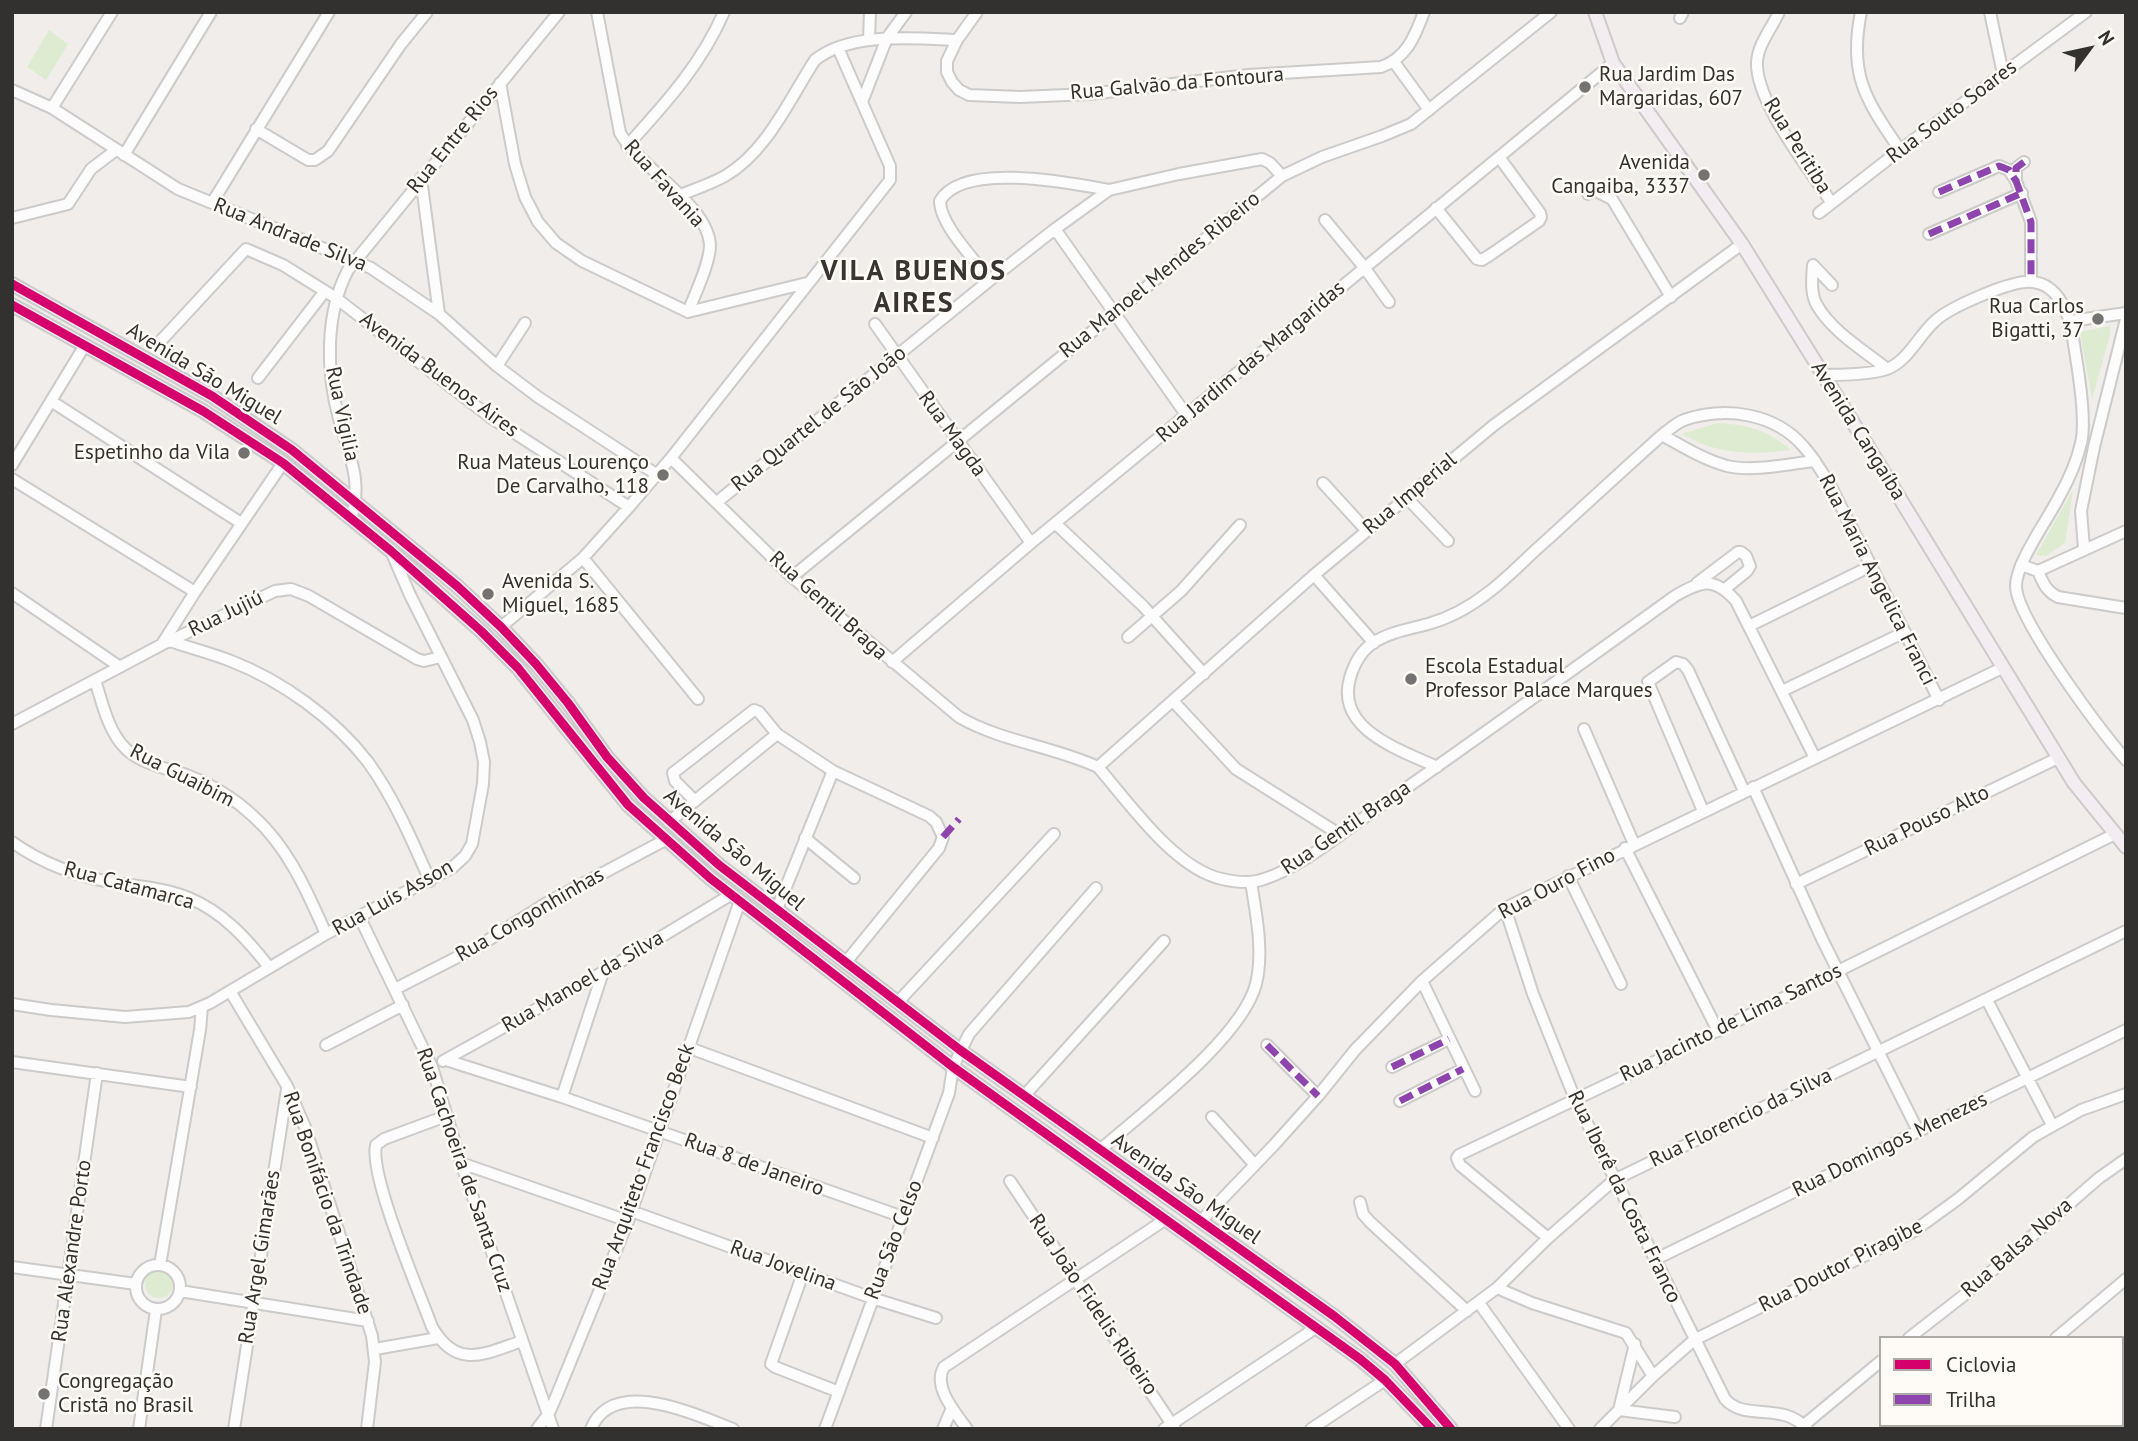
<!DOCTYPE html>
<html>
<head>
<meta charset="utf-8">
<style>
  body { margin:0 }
  #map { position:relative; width:2138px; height:1441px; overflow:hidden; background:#f0edeb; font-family:"PT Sans",sans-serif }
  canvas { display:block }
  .frame { position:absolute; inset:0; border:14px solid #33312f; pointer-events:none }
  .legend { position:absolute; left:1879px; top:1336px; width:245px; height:91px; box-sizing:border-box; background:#fefbf7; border:2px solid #adaaa7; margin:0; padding:9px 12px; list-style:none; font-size:21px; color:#33312f }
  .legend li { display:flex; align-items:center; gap:14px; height:35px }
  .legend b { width:35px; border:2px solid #adaaa7 }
  .north { position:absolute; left:2054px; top:14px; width:70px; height:70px; -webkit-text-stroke:5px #fefbf7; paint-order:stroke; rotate:57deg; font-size:19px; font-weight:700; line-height:28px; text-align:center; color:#33312f }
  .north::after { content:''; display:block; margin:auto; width:24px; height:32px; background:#33312f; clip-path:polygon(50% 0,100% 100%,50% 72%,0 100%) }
</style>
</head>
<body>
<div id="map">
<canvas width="2138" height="1441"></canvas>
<div class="frame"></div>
<ul class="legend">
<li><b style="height:9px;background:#d6006c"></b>Ciclovia</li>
<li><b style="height:9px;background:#8e44ad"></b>Trilha</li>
</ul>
<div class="north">N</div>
</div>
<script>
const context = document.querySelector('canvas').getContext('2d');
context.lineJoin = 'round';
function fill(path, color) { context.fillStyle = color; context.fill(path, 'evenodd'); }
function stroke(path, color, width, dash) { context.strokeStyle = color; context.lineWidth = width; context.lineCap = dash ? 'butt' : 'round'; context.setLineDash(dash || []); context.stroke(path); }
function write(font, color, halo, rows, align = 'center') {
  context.font = font + ' "PT Sans",sans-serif'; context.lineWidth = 5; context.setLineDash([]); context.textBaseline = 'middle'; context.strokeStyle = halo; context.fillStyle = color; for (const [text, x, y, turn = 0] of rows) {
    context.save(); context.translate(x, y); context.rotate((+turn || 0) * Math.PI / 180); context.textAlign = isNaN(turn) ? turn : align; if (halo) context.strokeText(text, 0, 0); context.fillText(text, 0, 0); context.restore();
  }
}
const green = new Path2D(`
  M 49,30 L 68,44 L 46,80 L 27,67 Z
  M 2110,326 L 2110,335 L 2092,399 L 2080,332 Z
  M 1717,423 C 1747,424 1769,431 1791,450 C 1751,455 1718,455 1682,434 Z
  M 2073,490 L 2065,543 L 2046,556 L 2036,555 Z
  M145 1284a14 14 0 1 1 28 0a14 14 0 1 1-28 0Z`);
const minor = new Path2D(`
  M 597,12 L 620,133 C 640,168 708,205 710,245 C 710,263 695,294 688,312
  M 977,12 L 957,40 L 947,61 L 947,72 L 952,82 L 959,90 L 969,95 L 1020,97 L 1090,94 L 1248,75 L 1381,67 C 1407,58 1415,36 1424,12
  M 1779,12 C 1772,28 1758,44 1757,62 C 1755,101 1809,169 1831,202
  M 1861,12 C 1848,75 1866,100 1900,150
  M 1990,12 L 2003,74
  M 1680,18 L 1683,12
  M 869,40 L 870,12
  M 1394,62 L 1429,110
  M 500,83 L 515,164 L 525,197 L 538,222 L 556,243 L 582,261 L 688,312 L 807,283
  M 12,90 L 52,108 L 178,189 L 371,268 L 439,314 L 497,366 L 538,397 L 656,474
  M 862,102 L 887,38 L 906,12
  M 52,108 L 112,12
  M 256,129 L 308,160 L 315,160 L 328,151 L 401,44 L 427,12
  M 627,146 C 665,104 701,65 724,12
  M 124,155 L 211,12
  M 2024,162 L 2016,168 L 2016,181 L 2031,222 L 2031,281
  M 421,178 L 439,314
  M 1939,192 L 1999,166 L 2009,170 L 2016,181
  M 1588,194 L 1596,191 L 1612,199 L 1671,297
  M 680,195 C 695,189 711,184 725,176 C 767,152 790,98 815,60 C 850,32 914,38 957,40
  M 212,203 L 329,12
  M 1436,208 L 1477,259 L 1482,260 L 1490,255 L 1539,221 L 1541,217 L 1540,213 L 1499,157
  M 1819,213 L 1900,150 L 2086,12
  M 12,218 L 68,204 L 91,169 L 116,150
  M 1325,220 L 1364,267 L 1389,302
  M 1055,229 L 1187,416
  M 1929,234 L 2022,193
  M 1813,265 C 1812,278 1810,295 1818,307 C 1833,332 1865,351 1887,369
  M 1813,265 L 1832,285
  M 990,280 C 975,260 940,225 940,201 C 962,161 1071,183 1109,190
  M 2071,321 L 2126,313
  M 875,324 L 1031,543
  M 156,346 L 246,249 L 283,265 L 336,298 L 490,417 L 629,507
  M 497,366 L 525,323
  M 1824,375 C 1839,375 1873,374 1887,369 C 1908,361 1919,335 1935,321 C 1950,307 2013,279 2033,282 C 2059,285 2070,315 2073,338 C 2077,364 2087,419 2081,443 C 2077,461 2068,481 2059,497 C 2048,519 2015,564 2016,587 C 2018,621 2101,731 2126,760
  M 258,378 L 325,291
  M 51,401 L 241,523
  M 1662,435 C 1682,446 1704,460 1727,466 C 1754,472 1787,464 1815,461
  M 671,458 L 792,577 L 959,717 C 1002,742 1053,746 1098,767 C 1129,803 1175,869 1222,879 C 1235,882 1251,884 1264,879 C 1303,867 1350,826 1385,803 C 1482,735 1578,666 1675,596 C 1701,581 1714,576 1736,601 L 1815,758
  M 12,465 L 85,345
  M 12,479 L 195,592
  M 1323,483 L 1366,530
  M 1406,497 L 1448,541
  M 717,502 L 990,280 L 1055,229 L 1109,190 L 1179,174 L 1262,159 L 1270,163 L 1282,176
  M 351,519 C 363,481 349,455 339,419 C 326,372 325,314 348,270 L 559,12
  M 1056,524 L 1143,606 L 1204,674
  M 2084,548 L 2081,511 L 2094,447 L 2126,319
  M 583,558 L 698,699
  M 2021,565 L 2038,571 L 2126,531
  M 2038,571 C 2043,583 2046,591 2058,597 L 2126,608
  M 1314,575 L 1374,643
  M 792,577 L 1282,176 L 1322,157 L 1382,136 L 1411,124 L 1551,12
  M 1697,583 L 1738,552 L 1741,552 L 1746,556 L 1750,566 L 1747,571 L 1725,589
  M 12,593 L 120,667
  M 1749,626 L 1871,566
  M 501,627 L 583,558 L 629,507 L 671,458 L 890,180 L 890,166 L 838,48
  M 1128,637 L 1181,591 L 1240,525
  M 170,641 C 190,648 211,653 231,661 C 282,681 334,718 368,762 C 394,798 412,840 430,881
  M 162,644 L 195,592 L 283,463
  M 892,662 L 1031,543 L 1613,63
  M 95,680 C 102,702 108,731 125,748 C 142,765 168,768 189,776 C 212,785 235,799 253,816 C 288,847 308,893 326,934
  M 1782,691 L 1905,632
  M 1173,701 L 1236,769 L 1339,834
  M 12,724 L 161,645 L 275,591 L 291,589 L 309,596 L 417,659 L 424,661 L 441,657
  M 1584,729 L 1634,844
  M 1098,767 L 1314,575 L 1494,425 L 1742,244
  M 1437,767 C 1401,750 1335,730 1350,678 C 1354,664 1361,651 1373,643 C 1389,632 1410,629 1428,624 C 1450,618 1471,606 1489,592 C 1510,576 1528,556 1548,539 C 1586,504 1624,469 1662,435 C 1669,430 1676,423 1684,420 C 1726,406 1775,413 1804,447 C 1814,458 1821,471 1829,483 L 1939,700
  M 1753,787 L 1822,939 L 1918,1131
  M 695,801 L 675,781 L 673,773 L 754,710 L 759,712 L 777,734 L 833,771 L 929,816 L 936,822 L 943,837 L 939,848 L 846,962
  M 1703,811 L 1648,682 L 1676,662 L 1683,664 L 1688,670 L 1744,791
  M 669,822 L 777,734
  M 805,838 L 854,878
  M 12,842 C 43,864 79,877 116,883 C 141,887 165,888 189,898 C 223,912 247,939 269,967
  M 1625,848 L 1718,1031
  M 1568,876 L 1621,984
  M 1796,884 L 2058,758
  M 1505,908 L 1533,994 L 1575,1099 L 1725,1399 C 1745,1422 1783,1401 1807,1429
  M 777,909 L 833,771
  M 360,918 L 432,1067 L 461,1163 L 553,1429
  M 1422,981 L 1475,1091
  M 395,989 L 479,946 L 545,904 L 665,840
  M 230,991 L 287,1086 L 305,1127 L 372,1336 L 375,1362 L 367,1429
  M 1987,1000 L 2052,1125
  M 898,1002 L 1054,834
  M 12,1004 L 51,1010 L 125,1017 L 189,1012 L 210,1003 L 326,934 L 453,867 L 465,856 L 472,844 L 483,784 L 484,762 L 480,742 L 473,720 L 410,595 L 391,551
  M 326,1045 L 403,1005
  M 1267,1045 L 1318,1096
  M 687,1047 L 933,1138
  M 446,1060 L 562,1097 L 903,1217
  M 443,1061 L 603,972 L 732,894
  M 12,1062 L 191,1087
  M 1392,1067 L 1449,1039
  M 1024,1096 L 1164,941
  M 562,1097 L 603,972
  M 1400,1101 L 1463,1069
  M 446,1116 L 384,1139 L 376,1145 C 369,1176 419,1291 432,1327 C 457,1370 484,1354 522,1341
  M 1212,1117 L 1255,1165
  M 1100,1150 C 1143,1112 1242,1038 1256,984 C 1264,952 1256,914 1251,882
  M 461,1163 L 628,1221
  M 1010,1181 L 1175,1429
  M 1360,1202 L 1363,1214 L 1370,1222 L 1467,1311
  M 631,1211 L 872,1298 L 936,1318
  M 1201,1221 L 1274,1145 L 1318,1096 L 1355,1050 L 1422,981 L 1505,908 L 2002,668
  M 1548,1238 L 1460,1165 L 1457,1158 L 1459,1155 L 1654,1062 L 2115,834
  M 1654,1260 L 2126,1030
  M136 1287a22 22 0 1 1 44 0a22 22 0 1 1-44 0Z
  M 160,1265 L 200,1030 L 202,1007
  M 12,1267 L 136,1284
  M 803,1273 L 771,1364 L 775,1367 L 839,1392
  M 1497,1288 L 1532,1303 L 1626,1333 L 1653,1376
  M 180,1291 L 368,1321
  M 1479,1303 L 1569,1429
  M 1909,1338 L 1963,1296 L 2099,1178 L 2126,1159
  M 2056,1338 L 2126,1279
  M 1635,1344 L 1619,1410 L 1675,1417
  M 375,1349 L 438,1338
  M 1395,1364 L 1497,1288 L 1548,1238 L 1614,1180 L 2126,931
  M 2122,1416 L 2126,1420
  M 1804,1425 L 1881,1361
  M 1923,1425 L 1923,1429
  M 1995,1425 L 1997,1429
  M 46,1429 L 97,1073
  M 139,1429 L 156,1310
  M 234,1429 L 287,1089
  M 537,1429 L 549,1413 L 556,1397 L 628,1221 L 740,901
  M 591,1429 C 613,1375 696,1415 733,1429
  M 825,1429 L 949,1093 L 953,1067 L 969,1034 L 1096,888
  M 943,1429 L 952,1408
  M 967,1429 C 956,1413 932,1387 944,1367 L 1166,1219
  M 1164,1429 L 1317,1327
  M 1311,1429 L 1385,1380
  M 1600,1429 L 1653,1376 L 1694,1340 L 1914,1231 L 1958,1199 L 2033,1137 L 2081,1110 L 2126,1094
  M 1947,1429 L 1951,1425`);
const major = new Path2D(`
  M 1595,12 L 1613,63 L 1742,244 L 1880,466 L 2074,783 L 2126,847
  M 12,284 L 212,396 L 292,450 L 457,586 L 501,627 L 536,664 L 568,703 L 607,757 L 644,798 L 719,865 L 960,1050 L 1334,1316 L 1395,1364 L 1451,1429
  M 12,305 L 203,411 L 283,463 L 391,551 L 481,631 L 518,668 L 628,805 L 710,878 L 953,1067 L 1360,1359 L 1385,1380 L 1432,1429`);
const quiet = new Path2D(`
  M 2024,162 L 2016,168 L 2016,181 L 2031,222 L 2031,281
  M 1939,192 L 1999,166 L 2009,170 L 2016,181
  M 1929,234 L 2022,193
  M 943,837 L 959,819
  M 1267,1045 L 1318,1096
  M 1392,1067 L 1449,1039
  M 1400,1101 L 1463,1069`);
const cycleway = new Path2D(`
  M 12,284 L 212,396 L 292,450 L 457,586 L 501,627 L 536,664 L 568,703 L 607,757 L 644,798 L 719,865 L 960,1050 L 1334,1316 L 1395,1364 L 1451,1429
  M 12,305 L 203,411 L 283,463 L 391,551 L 481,631 L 518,668 L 628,805 L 710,878 L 953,1067 L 1360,1359 L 1385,1380 L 1432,1429`);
const markers = [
  [1585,87,7,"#757371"],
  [1704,175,7,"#757371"],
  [2098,319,7,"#757371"],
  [244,453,7,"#757371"],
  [663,475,7,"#757371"],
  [488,594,7,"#757371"],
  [1411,679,7,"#757371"],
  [44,1394,7,"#757371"]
];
const poiNames = [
  ["Rua Jardim Das",1599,75],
  ["Margaridas, 607",1599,99],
  ["Avenida",1690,163,"right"],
  ["Cangaiba, 3337",1690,187,"right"],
  ["Rua Carlos",2084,307,"right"],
  ["Bigatti, 37",2084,331,"right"],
  ["Espetinho da Vila",230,453,"right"],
  ["Rua Mateus Lourenço",649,463,"right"],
  ["De Carvalho, 118",649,487,"right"],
  ["Avenida S.",502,582],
  ["Miguel, 1685",502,606],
  ["Escola Estadual",1425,667],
  ["Professor Palace Marques",1425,691],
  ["Congregação",58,1382],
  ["Cristã no Brasil",58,1406]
];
const streetNames = [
  ["Rua Galvão da Fontoura",1177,84,-5],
  ["Rua Souto Soares",1952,112,-37],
  ["Rua Entre Rios",453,140,-51],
  ["Rua Peritiba",1797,146,58],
  ["Rua Favania",664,184,48],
  ["Rua Andrade Silva",290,235,22],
  ["Rua Manoel Mendes Ribeiro",1160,275,-39],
  ["Rua Jardim das Margaridas",1251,362,-40],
  ["Avenida São Miguel",204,374,31],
  ["Avenida Buenos Aires",439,375,37],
  ["Rua Vigilia",342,414,78],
  ["Rua Quartel de São João",819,419,-39],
  ["Avenida Cangaíba",1858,431,58],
  ["Rua Magda",952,434,54],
  ["Rua Imperial",1410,494,-40],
  ["Rua Maria Angelica Franci",1877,580,63],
  ["Rua Gentil Braga",828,606,42],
  ["Rua Jujiú",226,614,-26],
  ["Rua Guaibim",182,776,27],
  ["Rua Pouso Alto",1927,821,-26],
  ["Rua Gentil Braga",1346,828,-34],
  ["Avenida São Miguel",734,850,40],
  ["Rua Ouro Fino",1557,884,-28],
  ["Rua Catamarca",129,886,15],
  ["Rua Luís Asson",393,898,-29],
  ["Rua Congonhinhas",530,915,-30],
  ["Rua Manoel da Silva",583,982,-30],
  ["Rua Jacinto de Lima Santos",1731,1023,-26],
  ["Rua Florencio da Silva",1741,1118,-26],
  ["Rua Domingos Menezes",1890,1145,-26],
  ["Rua 8 de Janeiro",754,1165,20],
  ["Rua Arquiteto Francisco Beck",644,1167,-70],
  ["Rua Cachoeira de Santa Cruz",464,1170,71],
  ["Avenida São Miguel",1186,1189,35],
  ["Rua Iberê da Costa Franco",1624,1197,64],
  ["Rua Bonifácio da Trindade",327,1203,71],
  ["Rua São Celso",894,1240,-69],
  ["Rua Balsa Nova",2017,1248,-41],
  ["Rua Alexandre Porto",72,1251,-82],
  ["Rua Argel Gimarães",260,1257,-81],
  ["Rua Jovelina",783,1266,20],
  ["Rua Doutor Piragibe",1841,1266,-27],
  ["Rua João Fidelis Ribeiro",1093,1305,56]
];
const districtNames = [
  ["VILA BUENOS",914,272],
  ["AIRES",914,304]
];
fill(green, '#ddecd1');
stroke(minor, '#cccbc9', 14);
stroke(major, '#cdcbca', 16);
stroke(minor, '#fdfcfc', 10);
stroke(major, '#f3ecf0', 12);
stroke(quiet, '#8e44ad', 7, [14, 7]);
stroke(cycleway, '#d6006c', 9);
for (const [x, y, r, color] of markers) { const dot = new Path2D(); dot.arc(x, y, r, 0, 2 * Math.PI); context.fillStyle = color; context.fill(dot); stroke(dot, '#fefbf7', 2.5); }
write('21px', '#33312f', '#fefbf7', poiNames, 'left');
write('21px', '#33312f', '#fefbf7', streetNames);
context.letterSpacing = '2px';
write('bold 28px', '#393430', '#fefbf7', districtNames);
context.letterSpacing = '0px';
</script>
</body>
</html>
